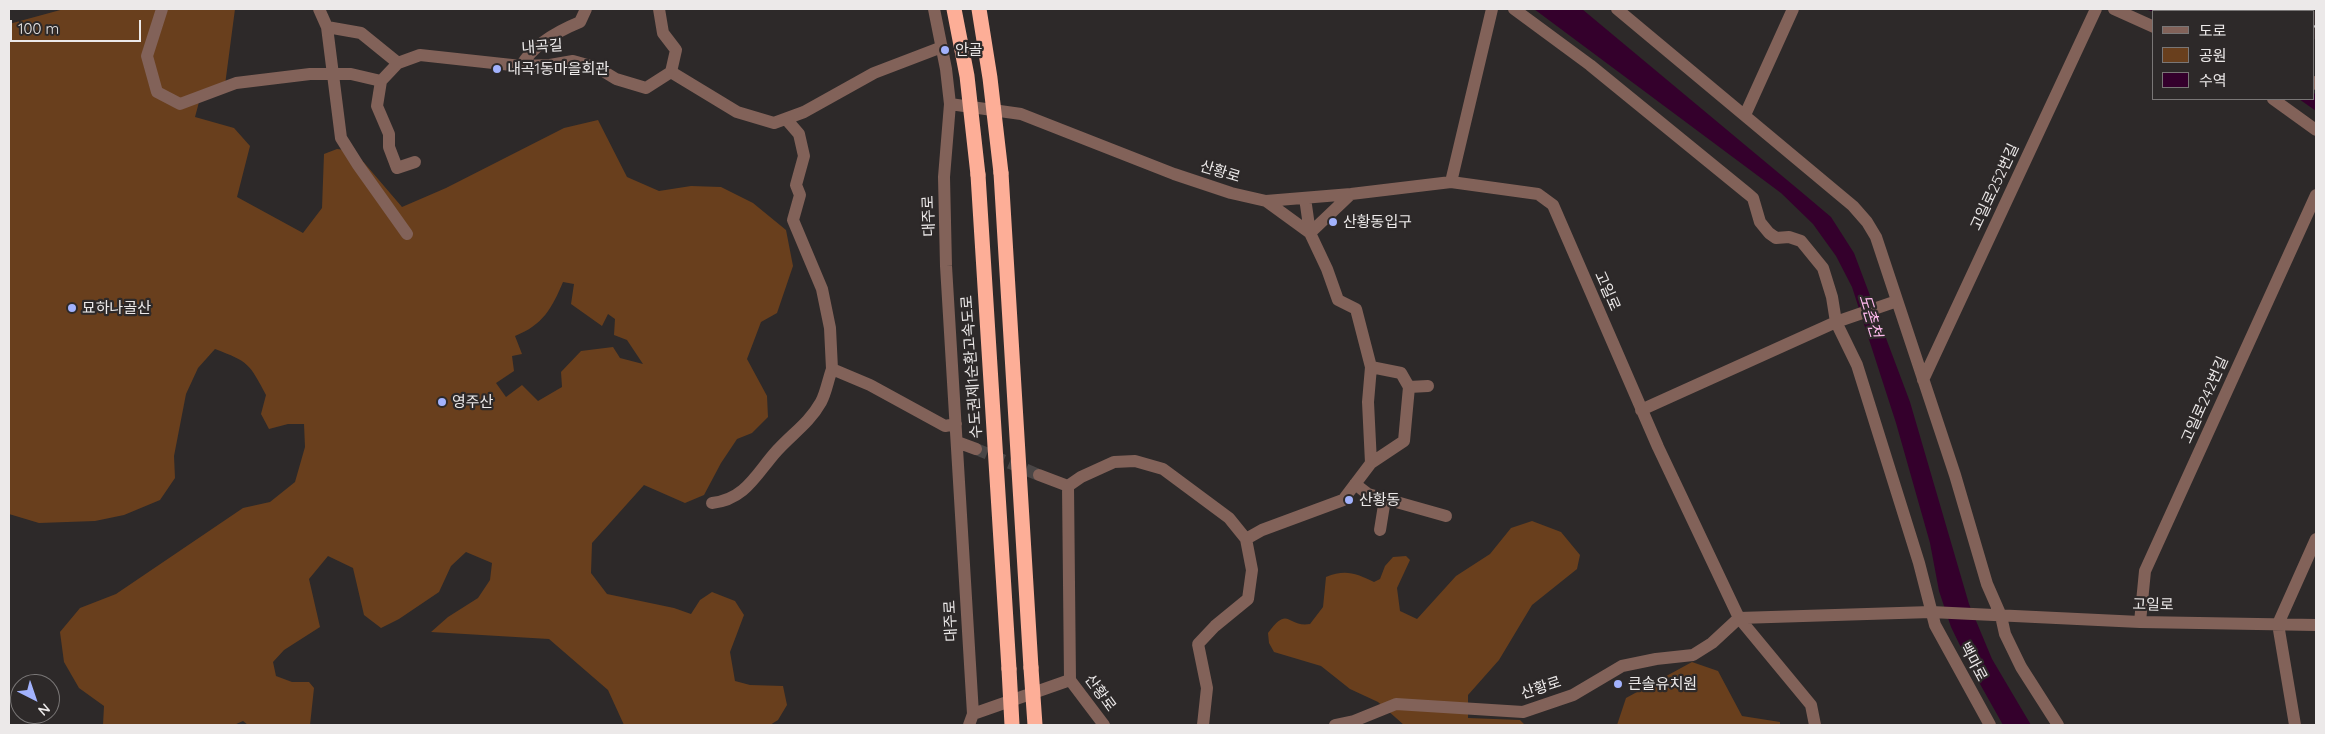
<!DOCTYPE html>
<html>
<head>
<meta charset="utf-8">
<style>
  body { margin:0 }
  #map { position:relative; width:2325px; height:734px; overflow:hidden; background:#2d2929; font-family:Quicksand,"Noto Sans KR",sans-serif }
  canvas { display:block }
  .frame { position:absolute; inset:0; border:10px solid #ece9e9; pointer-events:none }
  .legend { position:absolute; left:2152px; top:10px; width:162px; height:90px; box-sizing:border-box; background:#2d2929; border:1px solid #797676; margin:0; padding:6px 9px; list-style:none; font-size:15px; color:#ece9e9 }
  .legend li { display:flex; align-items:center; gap:10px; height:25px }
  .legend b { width:25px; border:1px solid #797676 }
  .north { position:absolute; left:10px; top:674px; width:50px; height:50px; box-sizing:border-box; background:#2d2929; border:1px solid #797676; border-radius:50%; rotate:139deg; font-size:14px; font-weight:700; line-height:20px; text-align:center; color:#ece9e9 }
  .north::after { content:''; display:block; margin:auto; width:18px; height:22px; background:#a2b2fd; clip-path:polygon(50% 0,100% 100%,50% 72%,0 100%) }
  .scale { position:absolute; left:10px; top:20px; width:131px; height:22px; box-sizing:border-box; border:2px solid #ece9e9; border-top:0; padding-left:6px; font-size:15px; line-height:18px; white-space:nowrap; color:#ece9e9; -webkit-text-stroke:4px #2d2929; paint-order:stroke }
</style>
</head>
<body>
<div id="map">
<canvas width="2325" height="734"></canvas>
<div class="frame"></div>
<ul class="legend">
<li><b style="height:6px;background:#826259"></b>도로</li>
<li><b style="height:14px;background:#693f1d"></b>공원</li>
<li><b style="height:14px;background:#34002c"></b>수역</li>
</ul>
<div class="north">N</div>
<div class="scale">100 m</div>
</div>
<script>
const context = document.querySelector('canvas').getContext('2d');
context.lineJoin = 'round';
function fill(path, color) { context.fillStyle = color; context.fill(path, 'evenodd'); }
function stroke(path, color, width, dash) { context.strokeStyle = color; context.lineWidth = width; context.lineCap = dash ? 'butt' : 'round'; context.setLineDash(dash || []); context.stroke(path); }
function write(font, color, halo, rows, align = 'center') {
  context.font = font + ' Quicksand,"Noto Sans KR",sans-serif'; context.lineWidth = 4.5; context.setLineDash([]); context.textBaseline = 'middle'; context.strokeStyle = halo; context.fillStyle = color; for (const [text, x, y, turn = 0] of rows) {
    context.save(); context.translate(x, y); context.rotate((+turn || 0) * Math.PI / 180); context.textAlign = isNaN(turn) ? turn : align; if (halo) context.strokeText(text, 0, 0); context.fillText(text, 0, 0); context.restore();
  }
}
const built = new Path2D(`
  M 2246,9 L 2309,9 L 2316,12 L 2316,40 L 2314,39 L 2314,11 L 2251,11 Z`);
const green = new Path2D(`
  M 64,9 L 235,9 L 225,85 L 199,102 L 195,117 L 234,128 L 250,146 L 237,197 L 303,233 L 322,208 L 324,154 L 337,149 L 354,151 L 402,207 L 446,188 L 564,128 L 598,120 L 627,177 L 659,191 L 691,186 L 721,187 L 753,203 L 786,230 L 793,266 L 777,313 L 761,322 L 747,359 L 767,396 L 768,417 L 752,433 L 737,439 L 721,463 L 704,495 L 685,503 L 644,485 L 592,543 L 591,573 L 607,594 L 674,608 L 691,614 L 700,600 L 712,592 L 735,601 L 744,615 L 730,652 L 735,681 L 750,685 L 783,686 L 787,705 L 778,720 L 770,725 L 624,725 L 608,690 L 549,639 L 431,632 L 448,617 L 478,598 L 490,580 L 492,563 L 466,552 L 451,566 L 439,592 L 399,619 L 381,628 L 364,615 L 353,568 L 328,556 L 309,579 L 320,627 L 284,650 L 273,662 L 276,676 L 292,682 L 309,682 L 314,688 L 310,725 L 248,725 L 243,721 L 234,725 L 103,725 L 104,706 L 79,688 L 64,662 L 60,632 L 80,608 L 116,594 L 243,508 L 270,502 L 295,482 L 305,447 L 304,424 L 288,424 L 269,429 L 261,414 L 266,395 C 249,363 249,362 215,349 L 198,368 L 186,394 L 174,456 L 175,478 L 160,500 L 124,515 L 95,521 L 39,523 L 9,514 L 9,24 ZM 563,282 L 574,284 L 571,304 L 602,326 L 608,314 L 615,319 L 614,335 L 627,340 L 643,364 L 620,358 L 613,347 L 581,351 L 561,372 L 562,387 L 538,401 L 522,385 L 506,397 L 496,383 L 514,371 L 512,356 L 522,354 L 515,336 C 543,325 552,308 563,282 Z
  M 1532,521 L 1561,532 L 1580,555 L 1577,569 L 1532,605 L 1499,660 L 1468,695 L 1468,718 L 1520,720 L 1525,725 L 1404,725 L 1378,702 L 1350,689 L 1321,666 L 1274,652 L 1269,643 L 1268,633 C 1289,604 1287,628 1310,624 L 1323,607 L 1326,577 C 1345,569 1356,573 1374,582 L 1380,579 L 1385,566 L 1393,557 L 1406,556 L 1410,560 L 1397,588 L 1400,611 L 1417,619 L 1456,576 L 1490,554 L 1511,528 Z
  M 1692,662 L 1718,671 L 1742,716 L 1780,722 L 1780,725 L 1617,725 L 1626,698 Z`);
const water = new Path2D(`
  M 1534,9 L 1582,9 L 1805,195 L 1831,217 L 1854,253 L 1910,402 L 1969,604 L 1992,659 L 2031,725 L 2003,725 L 1971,668 L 1951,627 L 1939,591 L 1930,543 L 1896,423 L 1852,287 L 1836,256 L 1823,238 L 1813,224 L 1781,193 Z
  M 2145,9 L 2191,9 L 2195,11 L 2154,12 Z
  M 2314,93 L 2316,95 L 2316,111 L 2299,99 L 2314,99 Z`);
const minorTunnel = new Path2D(`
  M 976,449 L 1039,475`);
const minor = new Path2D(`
  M 162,9 L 147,56 L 157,92 L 180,104 L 236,83 L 310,74 L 351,74 L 381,81 L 398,63 L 420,55 L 521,66 L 550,65 L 573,61 L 598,68 L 616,79 L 646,88 L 671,72 L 737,112 L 774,123 L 804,112 L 874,73 L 942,47
  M 319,9 L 327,27 L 341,138 L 358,165 L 407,234
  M 659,9 L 663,33 L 676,50 L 671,72
  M 934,9 L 946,69 L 950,104 L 944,177 L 946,266 L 973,714 L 969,725
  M 1514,9 L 1590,65 L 1747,193 L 1753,198 L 1760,222 L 1769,233 L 1776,238 L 1789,237 L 1801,241 L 1823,268 L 1832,297 L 1836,322 L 1857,365 L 1919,563 L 1935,625 L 1990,725
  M 1617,9 L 1853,206 L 1867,222 L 1876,237 L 1955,475 L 1987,584 L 2001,616 L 2005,634 L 2021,667 L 2058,725
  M 2114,9 L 2154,27
  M 2196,9 L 2201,11
  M 327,27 L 361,33 L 398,63
  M 521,66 C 533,45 558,31 580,22 L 586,9
  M 381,81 L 377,106 L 389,134 L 389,147 L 397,168 L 415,162
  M 2314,82 L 2316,84
  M 2273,99 L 2316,130
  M 950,104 L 1021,114 L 1174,174 L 1231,193 L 1266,201 L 1351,194 L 1451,182 L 1538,194 L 1553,205 L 1658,447 L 1739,618 L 1931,612 L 2140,622 L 2316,625
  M 1745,115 L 1793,9
  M 786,119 L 799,134 L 804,156 L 796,185 L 800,195 L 793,220 L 822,289 L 830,328 L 832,369
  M 1451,182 L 1492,9
  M 1266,201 L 1310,233 L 1351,194
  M 1371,367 L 1401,373 L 1409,387 L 1404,441 L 1371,463
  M 1923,380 L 2096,9
  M 1409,387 L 1428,386
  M 1641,410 L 1836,322 L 1897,301
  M 957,442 L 976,449
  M 1039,475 L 1068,486
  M 1355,484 L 1368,494 L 1446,516
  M 1068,486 L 1081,477 L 1114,462 L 1135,461 L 1163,469 L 1229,518 L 1246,539 L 1252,570 L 1248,599 L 1215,626 L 1198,644 L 1207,688 L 1203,725
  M 712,503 C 744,500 756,475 774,454 C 790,435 808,425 821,402 C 826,393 828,380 832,369 L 870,385 L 945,426 L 956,424
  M 1380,530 L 1385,499
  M 1246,539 L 1262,530 L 1343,500 L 1371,463 L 1368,402 L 1371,367 L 1356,309 L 1338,300 L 1327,269 L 1310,233 L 1305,198
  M 2140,622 L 2145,571 L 2316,195
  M 1070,680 L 1104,725
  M 973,714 L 1070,680 L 1068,486
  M 1335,725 L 1354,721 L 1396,704 L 1523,712 L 1573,695 L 1622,666 L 1656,659 L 1693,655 L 1712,643 L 1739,618 L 1811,705 L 1815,725
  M 2295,725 L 2278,624 L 2316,539`);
const highway = new Path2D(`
  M 1001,173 L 1031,668
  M 978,175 L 1009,669`);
const rail = new Path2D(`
  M 2262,9 L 2268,11
  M 2275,9 L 2280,11
  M 2314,26 L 2316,27`);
const highwayBridge = new Path2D(`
  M 954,9 L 967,76 L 978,175
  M 979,9 L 990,78 L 1001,173
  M 1031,668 L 1035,725
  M 1009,669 L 1012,725`);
const markers = [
  [945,50,5,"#a2b2fd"],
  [497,69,5,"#a2b2fd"],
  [1333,222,5,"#a2b2fd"],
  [72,308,5,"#a2b2fd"],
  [442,402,5,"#a2b2fd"],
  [1349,500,5,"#a2b2fd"],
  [1618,684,5,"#a2b2fd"]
];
const streetNames = [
  ["내곡길",542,47,-4],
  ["산황로",1220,172,17],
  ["고일로252번길",1995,187,-65],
  ["대주로",929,216,-92],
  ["고일로",1607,291,66],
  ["수도권제1순환고속도로",972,367,-94],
  ["고일로242번길",2205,400,-66],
  ["고일로",2153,605,1],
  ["대주로",951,621,-93],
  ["백마로",1973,662,62],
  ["산황로",1541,688,-18],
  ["산황로",1100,693,54]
];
const poiNames = [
  ["안골",955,50],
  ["내곡1동마을회관",507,69],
  ["산황동입구",1343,222],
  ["묘하나골산",82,308],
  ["영주산",452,402],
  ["산황동",1359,500],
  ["큰솔유치원",1628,684]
];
const waterNames = [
  ["도촌천",1870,316,73]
];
fill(built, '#3c3131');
fill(green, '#693f1d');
fill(water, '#34002c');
stroke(minorTunnel, '#4a4646', 12, [12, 6]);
stroke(minor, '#826259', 12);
stroke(highway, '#fdae97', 15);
stroke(rail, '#b9b6b6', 2.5, [6, 6]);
stroke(highwayBridge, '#fdae97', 15);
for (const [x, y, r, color] of markers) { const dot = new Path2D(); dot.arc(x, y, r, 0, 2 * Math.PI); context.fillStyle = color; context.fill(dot); stroke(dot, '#2d2929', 2); }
write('15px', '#ece9e9', '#2d2929', streetNames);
write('15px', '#ece9e9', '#2d2929', poiNames, 'left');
write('italic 16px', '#ffbaee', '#2d2929', waterNames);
</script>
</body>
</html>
